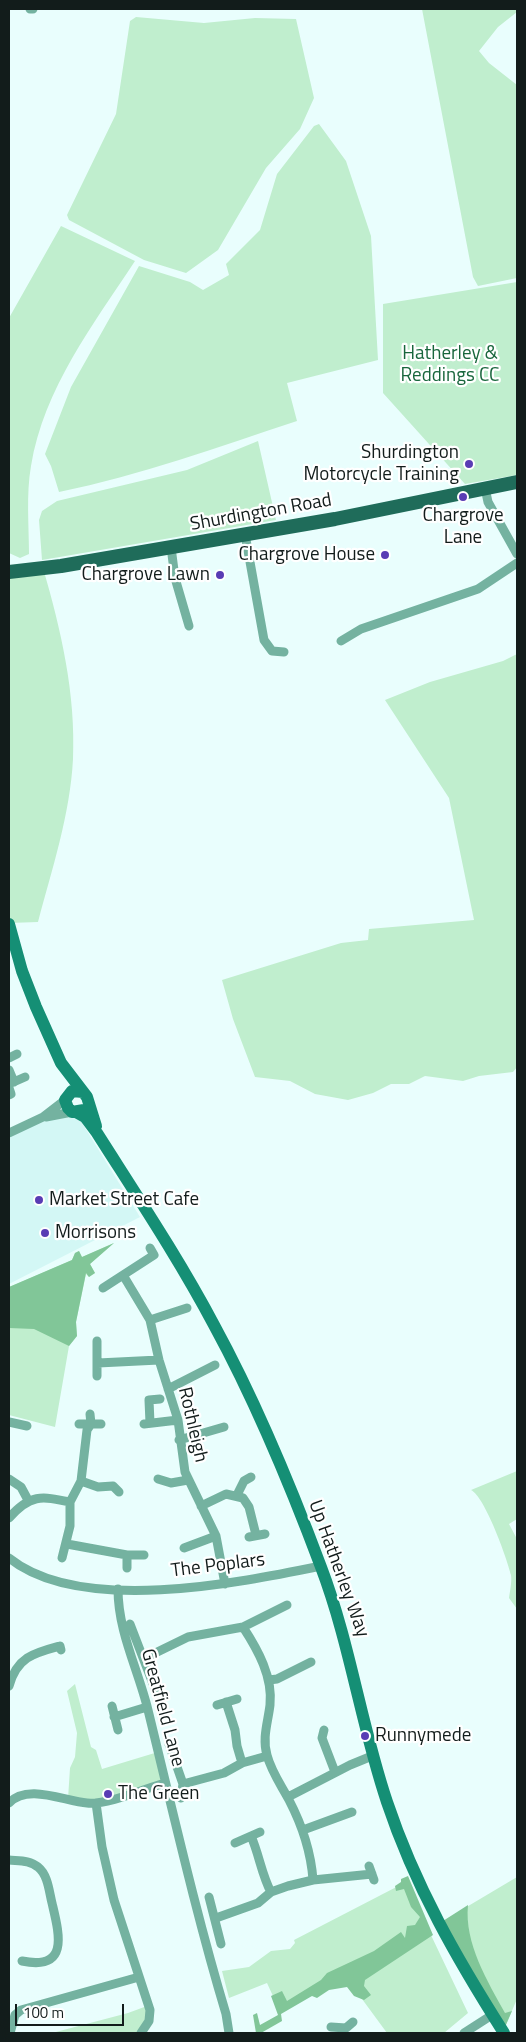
<!DOCTYPE html>
<html>
<head>
<meta charset="utf-8">
<style>
  body { margin:0 }
  #map { position:relative; width:526px; height:2042px; overflow:hidden; background:#e9fefd; font-family:"Titillium Web",sans-serif }
  canvas { display:block }
  .frame { position:absolute; inset:0; border:10px solid #121c1b; pointer-events:none }
  .scale { position:absolute; left:15px; top:2004px; width:109px; height:22px; box-sizing:border-box; border:2px solid #121c1b; border-top:0; padding-left:6px; font-size:15px; line-height:18px; white-space:nowrap; color:#121c1b; -webkit-text-stroke:4px #fff; paint-order:stroke }
</style>
</head>
<body>
<div id="map">
<canvas width="526" height="2042"></canvas>
<div class="frame"></div>
<div class="scale">100 m</div>
</div>
<script>
const context = document.querySelector('canvas').getContext('2d');
context.lineJoin = 'round';
function fill(path, color) { context.fillStyle = color; context.fill(path, 'evenodd'); }
function stroke(path, color, width, dash) { context.strokeStyle = color; context.lineWidth = width; context.lineCap = dash ? 'butt' : 'round'; context.setLineDash(dash || []); context.stroke(path); }
function write(font, color, halo, rows, align = 'center') {
  context.font = font + ' "Titillium Web",sans-serif'; context.lineWidth = 4.5; context.setLineDash([]); context.textBaseline = 'middle'; context.strokeStyle = halo; context.fillStyle = color; for (const [text, x, y, turn = 0] of rows) {
    context.save(); context.translate(x, y); context.rotate((+turn || 0) * Math.PI / 180); context.textAlign = isNaN(turn) ? turn : align; if (halo) context.strokeText(text, 0, 0); context.fillText(text, 0, 0); context.restore();
  }
}
const built = new Path2D(`
  M 71,1105 L 140,1217 L 9,1284 L 9,1136 Z`);
const green = new Path2D(`
  M 422,9 L 517,9 L 517,12 L 498,27 L 479,51 L 489,63 L 517,85 L 517,278 L 478,286 L 473,277 Z
  M 136,17 L 204,23 L 255,18 L 296,19 L 314,98 L 300,129 L 266,168 L 218,250 L 186,273 L 144,260 L 69,220 L 67,215 L 116,114 L 130,21 Z
  M 319,124 L 346,161 L 371,236 L 378,360 L 287,383 L 297,421 C 218,447 141,475 59,492 L 51,466 L 45,454 L 71,387 L 139,266 L 190,282 L 203,290 L 229,275 L 226,264 L 260,230 L 277,174 L 314,126 Z
  M 61,226 L 135,261 C 93,325 44,388 31,466 C 26,494 29,526 29,554 L 20,558 L 9,553 L 9,318 Z
  M 517,282 L 517,475 L 465,484 L 383,393 L 383,304 Z
  M 258,441 L 276,520 L 42,560 L 39,520 L 42,511 L 57,501 L 187,470 Z
  M 43,568 C 61,630 76,694 73,759 C 70,815 52,869 38,922 L 9,923 L 9,572 Z
  M 517,654 L 517,1067 L 513,1072 L 479,1076 L 463,1081 L 425,1076 L 409,1084 L 391,1084 L 373,1093 L 348,1100 L 315,1094 L 290,1081 L 255,1077 L 233,1019 L 222,980 L 341,943 L 368,940 L 369,929 L 474,920 L 449,798 L 385,700 L 430,682 L 503,661 Z
  M 114,1243 L 90,1264 L 95,1273 L 89,1277 L 86,1274 L 76,1322 L 77,1336 L 69,1346 L 55,1427 L 9,1415 L 9,1287 L 72,1260 L 75,1253 L 79,1251 L 82,1257 Z
  M 517,1471 L 517,1519 L 509,1524 L 517,1539 L 517,1609 L 509,1598 C 510,1591 512,1582 511,1575 C 507,1558 485,1497 471,1490 Z
  M 75,1684 L 91,1747 L 96,1750 L 102,1769 L 158,1752 L 165,1783 L 110,1799 L 68,1799 L 70,1768 L 75,1757 L 77,1733 L 67,1691 Z
  M 517,1877 L 517,1999 L 505,2027 L 443,1921 Z
  M 408,1881 L 429,1927 L 278,2007 L 267,1983 L 229,1998 L 222,1971 L 249,1967 L 271,1951 L 290,1949 L 295,1943 L 294,1940 Z
  M 430,1933 L 468,2013 L 444,2033 L 387,2033 L 351,1984 Z
  M 147,2006 L 149,2021 L 141,2033 L 52,2033 L 128,2013 Z`);
const forest = new Path2D(`
  M 114,1243 L 90,1264 L 95,1273 L 89,1277 L 86,1273 L 76,1322 L 77,1336 L 69,1346 L 34,1329 L 9,1328 L 9,1287 L 72,1260 L 75,1253 L 79,1251 L 82,1257 Z
  M 408,1876 L 433,1935 L 365,1980 L 364,1986 L 371,1995 L 364,2000 L 354,1996 L 347,1987 L 329,1990 L 317,1998 L 312,1996 L 281,2014 L 282,2021 L 261,2033 L 256,2033 L 253,2015 L 257,2013 L 260,2025 L 278,2015 L 271,1996 L 282,1991 L 287,2001 L 321,1980 L 327,1973 L 374,1951 L 401,1932 L 405,1938 L 407,1926 L 415,1925 L 420,1917 L 411,1907 L 404,1889 L 396,1891 L 395,1886 L 401,1882 L 401,1879 Z
  M 468,1905 C 464,1943 488,1982 505,2013 L 512,2011 L 505,2027 L 443,1921 Z`);
const street = new Path2D(`
  M 30,9 L 33,9
  M 485,488 L 488,502 L 517,554
  M 245,534 L 264,640 L 272,651 L 284,652
  M 171,547 L 175,578 L 189,626
  M 341,641 L 361,629 L 478,589 L 517,563
  M 9,1058 L 17,1054
  M 9,1070 L 14,1082
  M 9,1084 L 25,1077
  M 9,1088 L 11,1094 L 9,1095
  M 46,1117 L 72,1112
  M 9,1133 L 43,1117 L 65,1100
  M 123,1275 L 150,1320 L 159,1360 L 178,1420 L 185,1472 L 216,1536 L 225,1584
  M 103,1288 L 154,1255 L 150,1248
  M 150,1320 L 187,1308
  M 97,1341 L 97,1376
  M 98,1363 L 159,1360
  M 168,1389 L 215,1365
  M 9,1422 L 27,1426
  M 150,1423 L 149,1400 L 160,1399
  M 79,1424 L 101,1424
  M 144,1424 L 178,1420
  M 179,1440 L 224,1427
  M 9,1479 L 21,1487 L 28,1500
  M 158,1479 L 171,1483 L 188,1480
  M 81,1481 L 98,1487 L 113,1486 L 119,1492
  M 237,1495 L 244,1481 L 251,1477
  M 201,1506 L 226,1494 L 243,1498 L 249,1507 L 256,1535
  M 9,1518 C 30,1494 41,1496 70,1502
  M 249,1537 L 265,1534
  M 67,1544 L 127,1555 L 144,1555
  M 184,1548 L 216,1536
  M 127,1555 L 127,1568
  M 9,1558 C 80,1615 238,1583 321,1566
  M 62,1558 L 70,1526 L 70,1502 L 81,1481 L 87,1430 L 91,1424 L 90,1414
  M 118,1589 C 118,1632 138,1669 148,1710 C 173,1812 196,1914 226,2014 L 229,2033
  M 130,1624 L 155,1689
  M 243,1627 C 258,1650 273,1677 270,1705 C 268,1722 262,1738 267,1755 C 271,1771 281,1785 289,1800 C 302,1825 311,1852 313,1880
  M 145,1658 L 188,1637 L 243,1627 L 287,1605
  M 269,1680 L 277,1679 L 311,1662
  M 9,1686 C 17,1657 34,1653 60,1646 L 61,1650
  M 226,1702 L 235,1730 L 237,1746 L 242,1763
  M 217,1705 L 237,1699
  M 112,1706 L 118,1730
  M 114,1717 L 147,1707
  M 324,1730 L 322,1738 L 335,1772
  M 169,1744 L 183,1784 L 181,1798
  M 183,1784 L 224,1773 L 242,1763 L 267,1756
  M 288,1797 L 350,1765 L 372,1756
  M 9,1803 C 27,1783 64,1801 87,1803 C 108,1805 144,1789 165,1783
  M 96,1803 L 102,1847 L 114,1900 L 150,2010 L 149,2021 L 141,2033
  M 303,1830 L 352,1812
  M 251,1836 C 259,1854 262,1876 271,1892
  M 235,1843 L 260,1832
  M 9,1860 C 19,1861 30,1860 38,1867 C 48,1875 49,1891 52,1903 C 59,1933 70,1971 22,1961
  M 369,1866 L 374,1880
  M 209,1897 L 221,1944
  M 216,1918 L 258,1903 L 271,1892 L 288,1886 L 313,1880 L 372,1874
  M 331,2027 L 346,2028 L 353,2022
  M 10,2033 L 15,2015 L 21,2010 L 139,1977
  M 464,2033 L 492,2015`);
const secondary = new Path2D(`
  M 9,924 L 22,971 L 36,1007 L 61,1063 L 87,1097 L 96,1126
  M 83,1092 L 72,1091 L 65,1100 L 68,1108 L 72,1112 L 84,1110
  M 76,1112 L 85,1117 L 97,1133 C 137,1196 179,1259 214,1325 C 256,1402 290,1484 321,1567 C 350,1643 361,1725 387,1802 C 415,1886 457,1959 504,2033`);
const primary = new Path2D(`
  M 9,572 L 61,566 L 335,519 L 517,482`);
const markers = [
  [469,464,5,"#593cb4"],
  [463,497,5,"#593cb4"],
  [385,555,5,"#593cb4"],
  [220,575,5,"#593cb4"],
  [39,1200,5,"#593cb4"],
  [45,1233,5,"#593cb4"],
  [365,1736,5,"#593cb4"],
  [108,1794,5,"#593cb4"]
];
const parkNames = [
  ["Hatherley &",450,354],
  ["Reddings CC",450,376]
];
const poiNames = [
  ["Shurdington",459,453,"right"],
  ["Motorcycle Training",459,475,"right"],
  ["Chargrove",463,516,"center"],
  ["Lane",463,538,"center"],
  ["Chargrove House",375,555,"right"],
  ["Chargrove Lawn",210,575,"right"],
  ["Market Street Cafe",49,1200],
  ["Morrisons",55,1233],
  ["Runnymede",375,1736],
  ["The Green",118,1794]
];
const streetNames = [
  ["Shurdington Road",261,513,-10],
  ["Rothleigh",192,1425,77],
  ["The Poplars",218,1566,-7],
  ["Up Hatherley Way",338,1569,70],
  ["Greatfield Lane",162,1708,75]
];
fill(built, '#d3f7f5');
fill(green, '#c0eece');
fill(forest, '#81c698');
stroke(street, '#74b2a0', 9);
stroke(secondary, '#158f75', 12);
stroke(primary, '#1f6c5a', 14);
for (const [x, y, r, color] of markers) { const dot = new Path2D(); dot.arc(x, y, r, 0, 2 * Math.PI); context.fillStyle = color; context.fill(dot); stroke(dot, '#fff', 2); }
write('19px', '#18663c', '#fff', parkNames);
write('19px', '#121c1b', '#fff', poiNames, 'left');
write('19px', '#121c1b', '#fff', streetNames);
</script>
</body>
</html>
